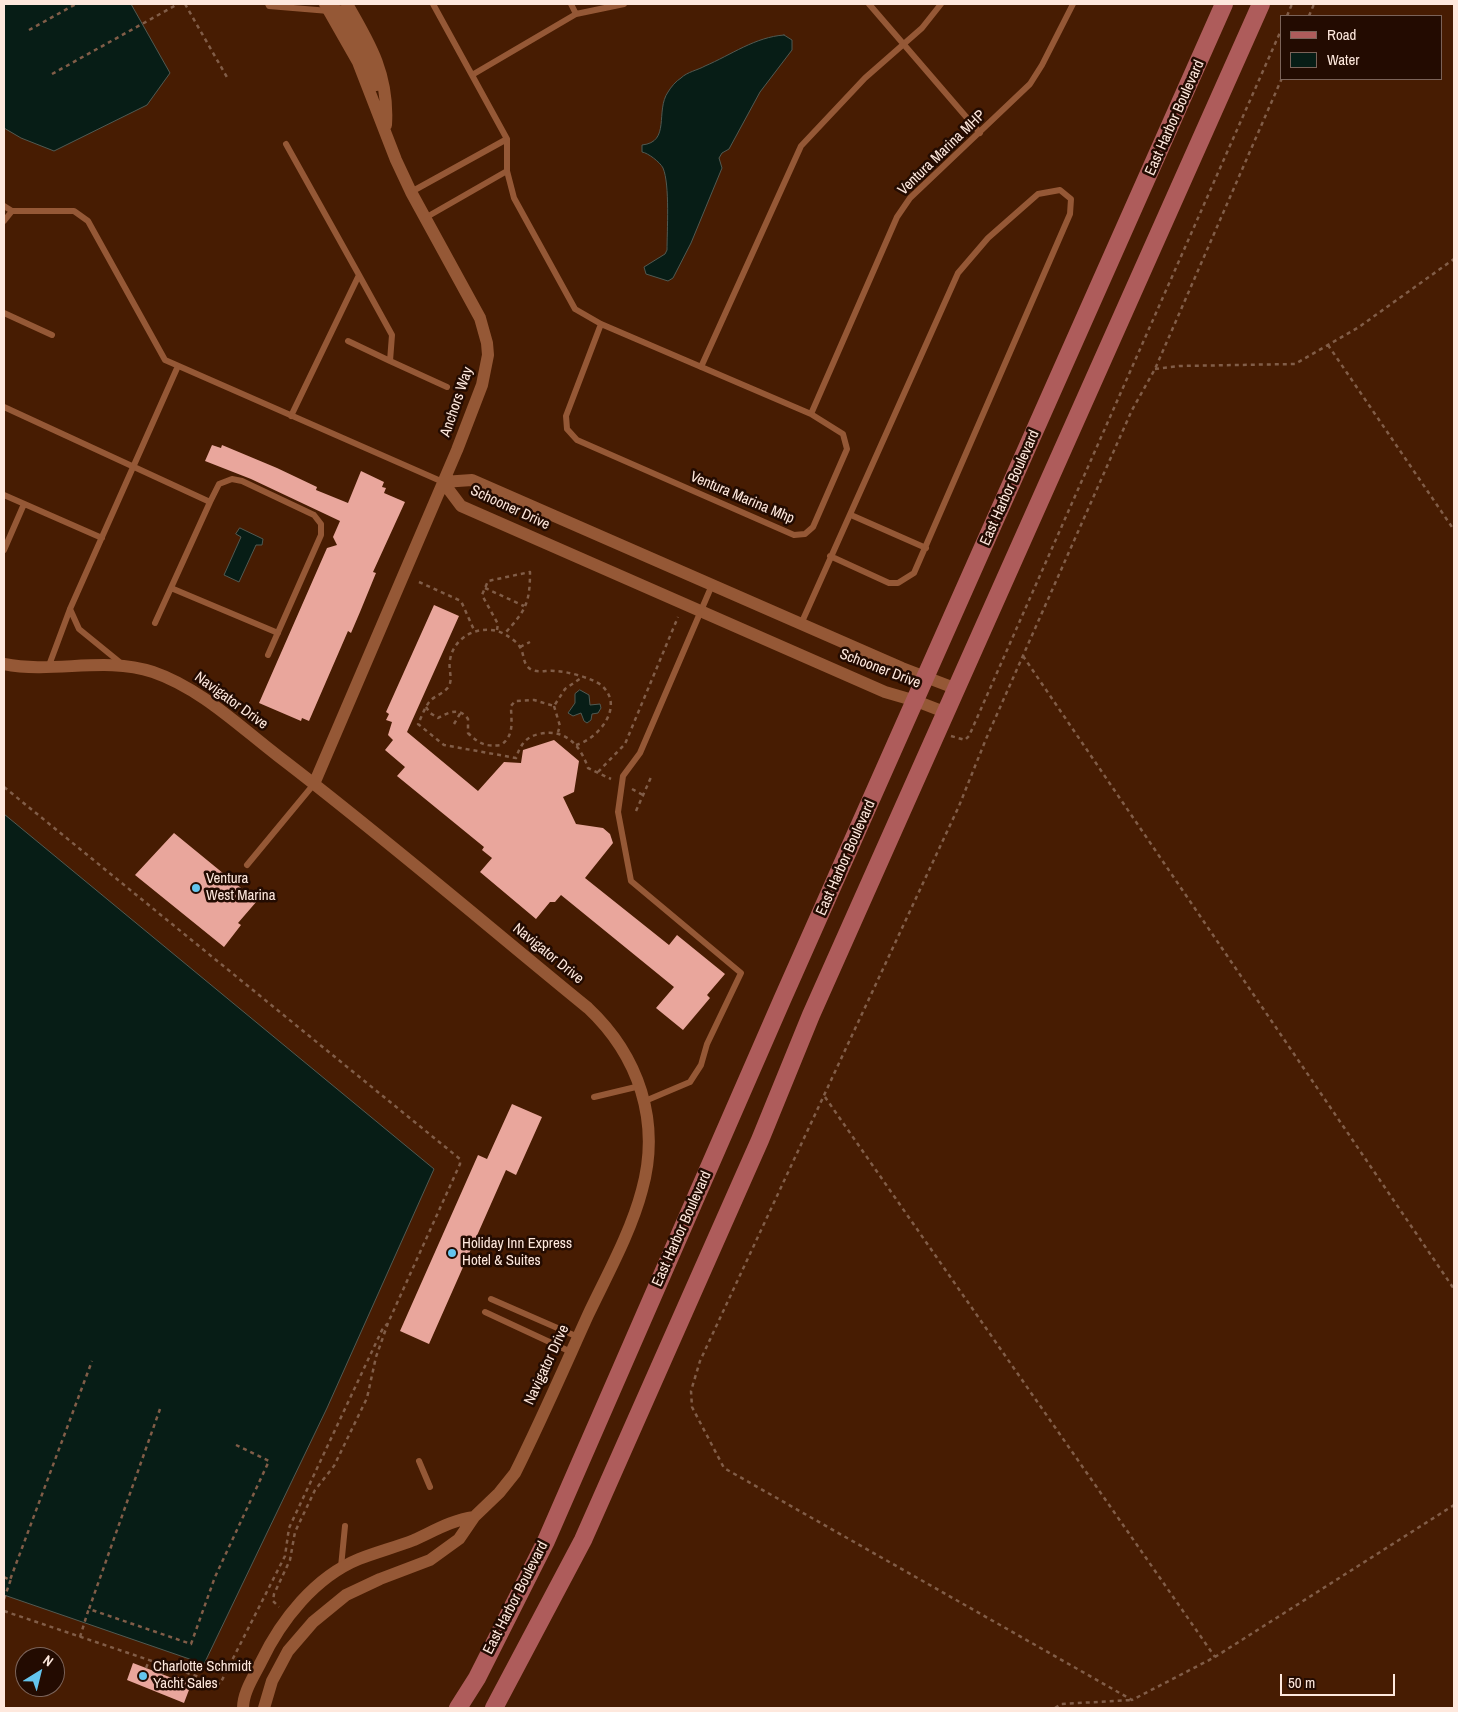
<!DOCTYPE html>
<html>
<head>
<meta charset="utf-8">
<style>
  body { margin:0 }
  #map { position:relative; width:1458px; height:1712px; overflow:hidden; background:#471c02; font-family:"Archivo Narrow",sans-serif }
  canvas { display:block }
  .frame { position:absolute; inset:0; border:5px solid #fee8dd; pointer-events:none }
  .legend { position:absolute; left:1280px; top:15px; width:162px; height:65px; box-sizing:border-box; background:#230b01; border:1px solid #7b6359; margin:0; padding:6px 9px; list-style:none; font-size:15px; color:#fee8dd }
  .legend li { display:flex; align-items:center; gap:10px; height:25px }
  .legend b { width:25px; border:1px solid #7b6359 }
  .north { position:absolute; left:15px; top:1647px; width:50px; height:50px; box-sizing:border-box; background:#230b01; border:1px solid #7b6359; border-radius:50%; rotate:36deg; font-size:14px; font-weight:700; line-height:20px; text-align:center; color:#fee8dd }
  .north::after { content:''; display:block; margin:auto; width:18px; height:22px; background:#64c5ee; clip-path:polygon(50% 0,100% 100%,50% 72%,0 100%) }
  .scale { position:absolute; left:1280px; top:1674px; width:115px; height:22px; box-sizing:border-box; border:2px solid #fee8dd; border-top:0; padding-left:6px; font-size:15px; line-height:18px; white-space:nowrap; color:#fee8dd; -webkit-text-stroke:4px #230b01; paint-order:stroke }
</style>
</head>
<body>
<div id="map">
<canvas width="1458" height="1712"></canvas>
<div class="frame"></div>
<ul class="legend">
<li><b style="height:6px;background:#ae5c5b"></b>Road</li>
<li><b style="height:14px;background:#071d16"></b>Water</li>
</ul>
<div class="north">N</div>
<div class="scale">50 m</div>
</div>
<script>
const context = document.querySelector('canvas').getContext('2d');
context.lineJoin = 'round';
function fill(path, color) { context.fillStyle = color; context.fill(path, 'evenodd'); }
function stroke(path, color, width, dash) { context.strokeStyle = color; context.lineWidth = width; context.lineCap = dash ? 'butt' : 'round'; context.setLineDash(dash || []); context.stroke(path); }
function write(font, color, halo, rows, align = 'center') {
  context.font = font + ' "Archivo Narrow",sans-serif'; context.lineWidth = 5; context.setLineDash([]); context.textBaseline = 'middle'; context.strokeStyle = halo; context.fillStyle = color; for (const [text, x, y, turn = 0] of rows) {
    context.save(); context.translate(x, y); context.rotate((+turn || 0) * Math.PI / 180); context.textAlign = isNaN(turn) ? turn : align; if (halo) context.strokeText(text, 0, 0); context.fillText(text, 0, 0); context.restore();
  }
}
const water = new Path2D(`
  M 4,4 L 131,4 L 170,73 L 147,105 L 54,151 L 21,138 L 4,128 Z
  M 784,35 L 792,40 L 792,50 L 760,92 L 729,149 L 722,153 L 719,158 L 722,168 L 691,243 L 673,278 L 668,281 L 646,274 L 644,267 L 665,254 L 667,250 C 667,232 670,184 663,168 C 660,162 648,153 642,152 L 642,145 C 671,142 655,111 668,92 C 671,87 676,81 681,78 C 687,72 698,70 705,66 C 731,55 755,37 784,35 Z
  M 240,528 L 263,539 L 262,545 L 256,545 L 239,582 L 224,575 L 241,537 L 236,534 Z
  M 580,690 L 589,695 L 590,705 L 600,704 L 601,708 L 598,713 L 592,714 L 591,720 L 587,723 L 584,721 L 581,713 L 573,716 L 568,713 L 575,703 L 575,694 Z
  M 4,814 L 434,1169 L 327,1408 L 204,1664 L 4,1595 Z`);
const building = new Path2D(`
  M 212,445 L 221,448 L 222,445 L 277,468 L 317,487 L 316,490 L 348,503 L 361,471 L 384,482 L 382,487 L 386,488 L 384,493 L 405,502 L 373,572 L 376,573 L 360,612 L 351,633 L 348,631 L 309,721 L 302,718 L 301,721 L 259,703 L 327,548 L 337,545 L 333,537 L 340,521 L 251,479 L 205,461 Z
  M 434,605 L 459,616 L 407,732 L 478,791 L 504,762 L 521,763 L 523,750 L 554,740 L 579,761 L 574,792 L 563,797 L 576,824 L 603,828 L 610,834 L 613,843 L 585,878 L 669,945 L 677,935 L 725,974 L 707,995 L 710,998 L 683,1030 L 656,1008 L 674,987 L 561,895 L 555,902 L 550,902 L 536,919 L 480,872 L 492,858 L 482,850 L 484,847 L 397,776 L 405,767 L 385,750 L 393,740 L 388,735 L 392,722 L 386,720 L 389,714 L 386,712 Z
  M 174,833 L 257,901 L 238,923 L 241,925 L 224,947 L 135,875 Z
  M 512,1104 L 542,1117 L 516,1175 L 506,1170 L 429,1344 L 400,1331 L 478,1155 L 487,1159 Z
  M 133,1663 L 172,1678 L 173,1675 L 192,1682 L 184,1703 L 127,1680 Z`);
const path = new Path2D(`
  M 185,4 L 228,79
  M 1287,16 L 1292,4
  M 1309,16 L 1314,4
  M 29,30 L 76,4
  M 52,74 L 178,4
  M 1282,78 L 1155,369 L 1132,410 L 986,739 L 959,806 L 700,1361 L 691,1391 L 692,1407 L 724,1468 L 1132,1700 L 1215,1657 L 1454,1505
  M 1328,345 L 1454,530
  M 1155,369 L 1179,366 L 1295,364 L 1359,327 L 1454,259
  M 419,582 L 461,601 L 474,630
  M 485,588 L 524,606
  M 497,630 L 498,624 L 482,595 L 488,581 L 530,572 C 530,602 526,611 504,634
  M 520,647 L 530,642
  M 1023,656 L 1454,1289
  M 554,706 L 560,726 L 558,732
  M 426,707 L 430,713 L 438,718 C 449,712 460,707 468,719 L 468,733 C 479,744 486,747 501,745 C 515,735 511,721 511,706 L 515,701 L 534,700 L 554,706 L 565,689 L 581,678
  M 454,724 L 461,712
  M 951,736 L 965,740 L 969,736 L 1282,28
  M 576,745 C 598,739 626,706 601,685 C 592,678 566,671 555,671 C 547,670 540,673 532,670 C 522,665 525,655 520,647 C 517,642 511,638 506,635 C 485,622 454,634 450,660 C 448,669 453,678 449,686 C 445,693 436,695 431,700 C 425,706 422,716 418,724 L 444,745 L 516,758 C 520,746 525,737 539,734 C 564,728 580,744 588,768 L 611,779
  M 598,772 L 625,744 L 678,617
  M 4,787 L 460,1159 L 460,1164 L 388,1323 L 376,1357 L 367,1398 L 334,1466 L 315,1490 L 295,1532 L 290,1560 L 274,1594 L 273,1601 L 279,1607
  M 632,789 L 643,795
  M 636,811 L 652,775
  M 825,1097 L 1215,1657
  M 160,1409 L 89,1609 L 191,1644 L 215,1577 L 269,1461 L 236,1445
  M 4,1577 L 10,1580 L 92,1361
  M 4,1599 L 11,1579
  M 4,1611 L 220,1684 L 285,1556 L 289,1528 L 382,1330 L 387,1324
  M 80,1637 L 89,1608
  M 146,1668 L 149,1661
  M 162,1674 L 165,1666
  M 1055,1708 L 1061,1704 L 1132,1700`);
const lane = new Path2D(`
  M 268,4 L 269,6 L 329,11
  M 433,4 L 507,139 L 507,171 L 514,198 L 575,309 L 601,324 L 811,414 L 843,434 L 847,449 L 813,527 L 805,534 L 794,535 L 577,440 L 567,429 L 566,416 L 601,324
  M 571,4 L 576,14
  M 869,4 L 980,133
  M 472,75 L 576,14 L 624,4
  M 286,144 L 359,275 L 291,416
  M 411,192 L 507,139
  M 4,206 L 12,211 L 4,221
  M 12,211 L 74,211 L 88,221 L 165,360 L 443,482
  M 425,218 L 507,171
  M 359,275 L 392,335 L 390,361 L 447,387
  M 4,313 L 52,335
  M 348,341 L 390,361
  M 701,367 L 801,146 L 865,78 L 922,28 L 941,4
  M 4,407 L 210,502 L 219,484 L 232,479 L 242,481 L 314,515 L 321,524 L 321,535 L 268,655
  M 811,414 L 897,217 L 910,198 L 1030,84 L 1042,65 L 1073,4
  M 4,495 L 102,538
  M 851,515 L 926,548
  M 4,550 L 24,504
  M 171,588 L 278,633
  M 70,609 L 79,629 L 122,664
  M 155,623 L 210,502
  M 801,624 L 958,273 L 988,238 L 1038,194 L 1060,190 L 1071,199 L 1070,214 L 914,573 L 898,583 L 889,583 L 830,556
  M 48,668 L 70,609 L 178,366
  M 247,865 L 314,784
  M 594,1097 L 640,1086
  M 645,1101 L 690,1082 L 701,1065 L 707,1044 L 741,973 L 631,881 L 618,812 L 623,776 L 640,753 L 712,585
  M 491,1299 L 578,1337
  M 485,1312 L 571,1352
  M 419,1461 L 430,1487
  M 341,1567 L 345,1526`);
const street = new Path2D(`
  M 347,4 C 371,45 389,76 386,125
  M 329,11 L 339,11 L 368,61 L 376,85
  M 443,482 L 461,506 L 885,692 L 916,701 L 947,713
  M 443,482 L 472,480 L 902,668 L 957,689
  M 4,664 C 54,674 104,656 153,672 C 200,688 239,726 278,756 C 384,837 485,924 588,1008 C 639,1056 661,1122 642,1190 C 631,1232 607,1275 588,1315 C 564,1368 541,1421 515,1473 L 499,1493 L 474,1517 L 459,1539 L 430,1560 L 380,1579 L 346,1595 L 313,1622 L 288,1651 L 272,1681 L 264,1708
  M 314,784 L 457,450 L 482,385 L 488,355 L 487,343 L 480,318 L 411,192 L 396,160 L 358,62 L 325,4
  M 243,1708 C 243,1692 254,1676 261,1662 C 281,1620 315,1577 359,1559 C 377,1552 396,1547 414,1540 C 434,1531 452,1520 474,1517`);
const secondary = new Path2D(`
  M 458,1708 L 477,1678 L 546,1541 L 782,1000 L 1224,4
  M 494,1708 L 583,1540 L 760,1140 L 811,1015 L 1261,4`);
const markers = [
  [196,888,5,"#64c5ee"],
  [452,1253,5,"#64c5ee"],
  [143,1676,5,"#64c5ee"]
];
const streetNames = [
  ["East Harbor Boulevard",1175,118,-66],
  ["Ventura Marina MHP",942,153,-44],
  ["Anchors Way",457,402,-71],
  ["East Harbor Boulevard",1010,488,-66],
  ["Ventura Marina Mhp",742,498,23],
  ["Schooner Drive",510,508,25],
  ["Schooner Drive",880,669,21],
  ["Navigator Drive",231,701,36],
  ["East Harbor Boulevard",846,858,-66],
  ["Navigator Drive",548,954,39],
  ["East Harbor Boulevard",682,1229,-66],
  ["Navigator Drive",547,1365,-65],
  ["East Harbor Boulevard",516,1598,-63]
];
const poiNames = [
  ["Ventura",206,879],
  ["West Marina",206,896],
  ["Holiday Inn Express",462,1244],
  ["Hotel & Suites",462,1261],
  ["Charlotte Schmidt",153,1667],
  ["Yacht Sales",153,1684]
];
fill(water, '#071d16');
stroke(water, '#515a52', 1);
fill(building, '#e9a69c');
stroke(path, '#815d48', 2.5, [4, 4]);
stroke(lane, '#955836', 6);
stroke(street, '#955836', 12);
stroke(secondary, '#ae5c5b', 18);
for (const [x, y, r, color] of markers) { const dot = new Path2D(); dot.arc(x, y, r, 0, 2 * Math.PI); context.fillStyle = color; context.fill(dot); stroke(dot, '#230b01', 2); }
write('15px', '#fee8dd', '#230b01', streetNames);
write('15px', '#fee8dd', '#230b01', poiNames, 'left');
</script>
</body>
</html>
